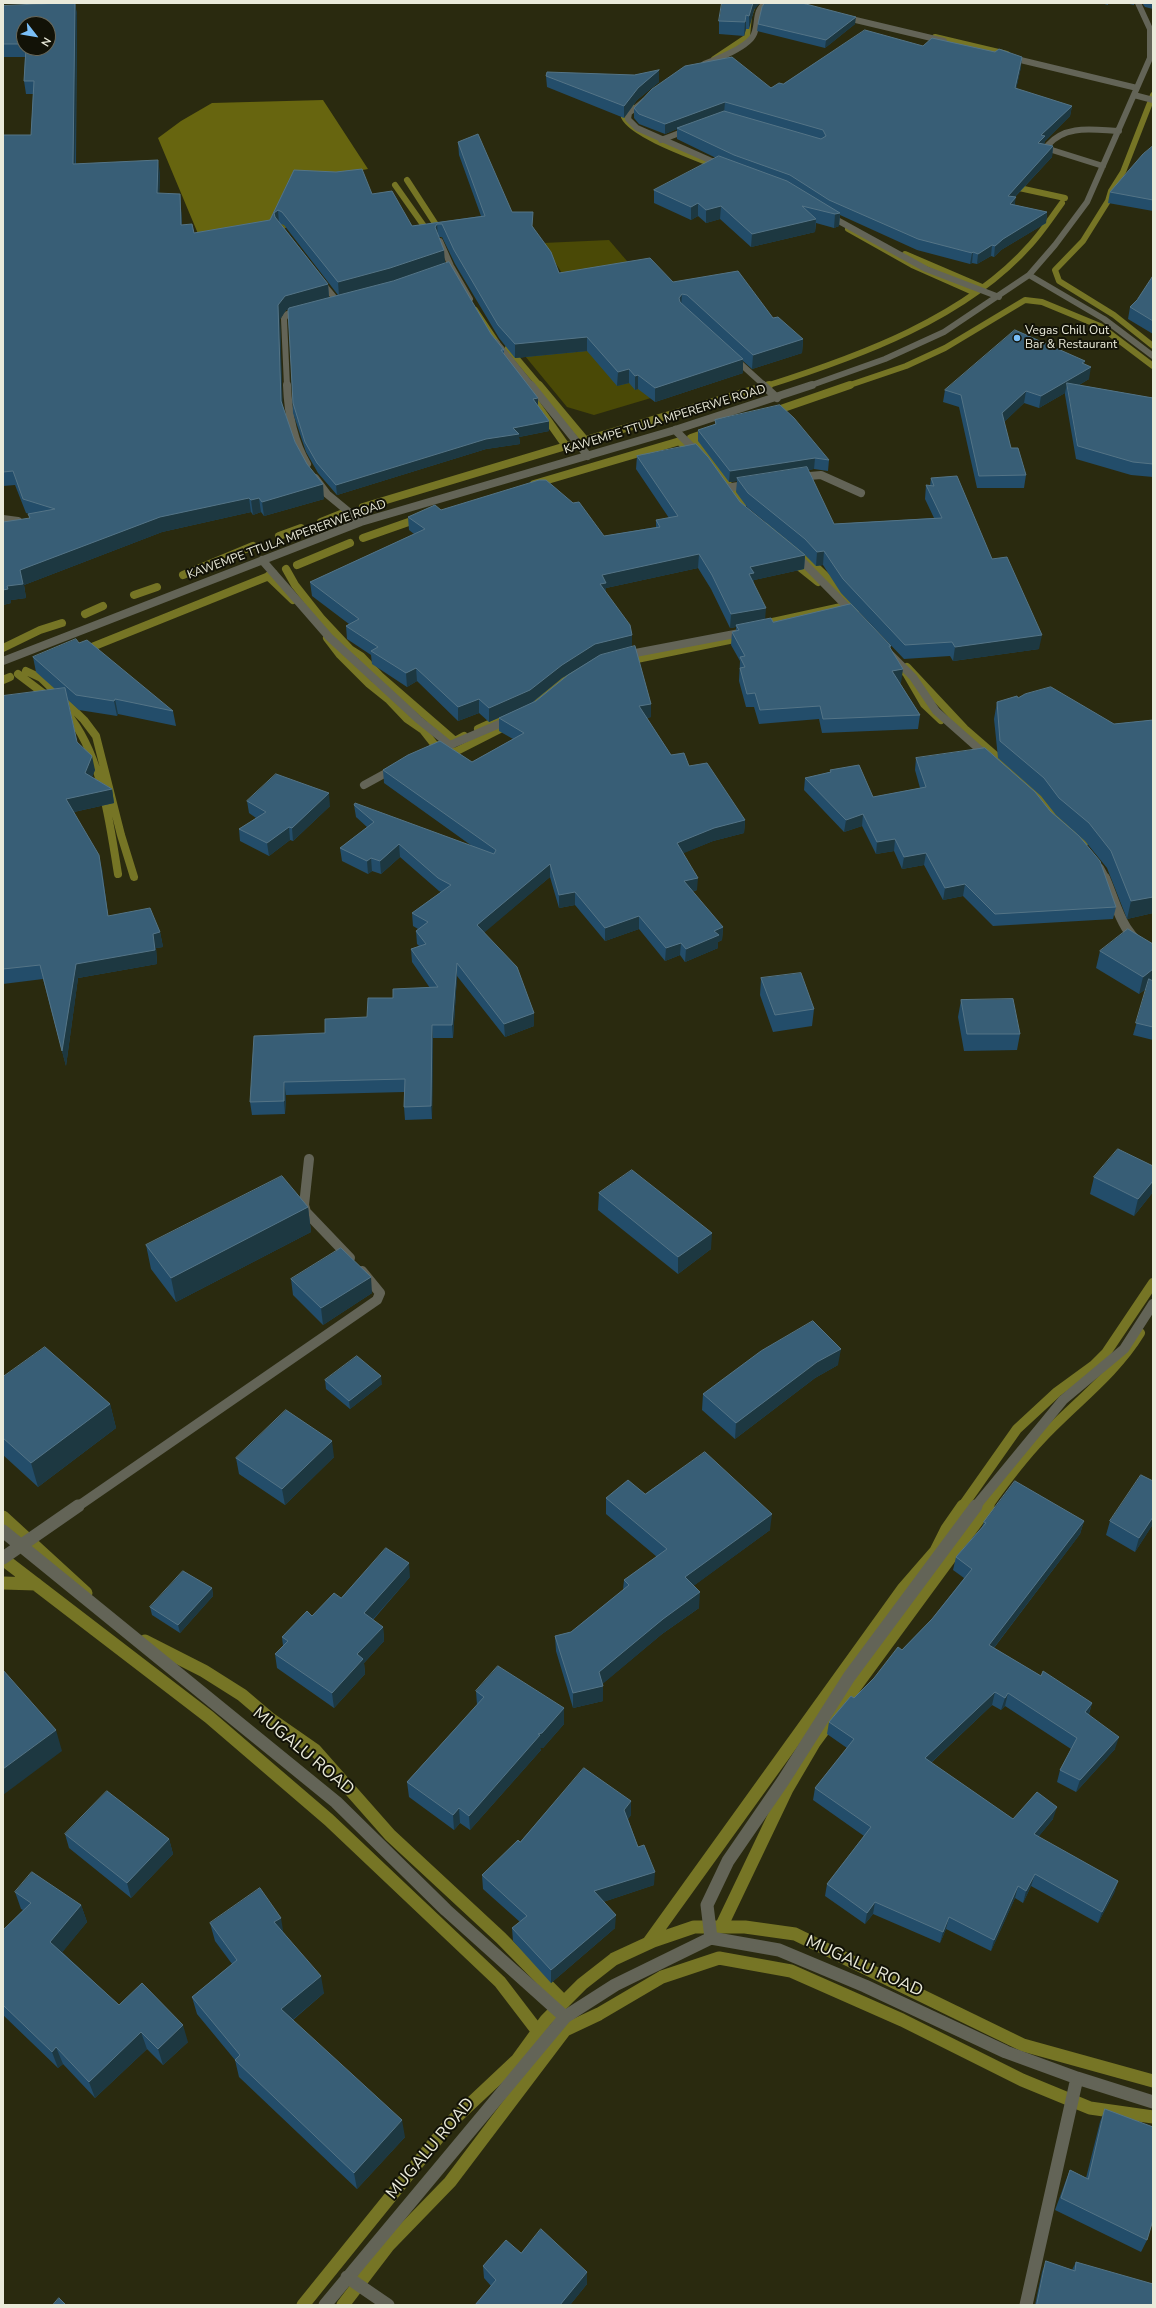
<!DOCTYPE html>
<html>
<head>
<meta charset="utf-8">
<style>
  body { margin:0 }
  #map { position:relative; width:1156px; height:2308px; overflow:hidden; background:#2a2a0f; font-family:"Nunito Sans",sans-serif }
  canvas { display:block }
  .frame { position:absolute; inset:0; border:4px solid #eaeada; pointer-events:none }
  .north { position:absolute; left:16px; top:16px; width:40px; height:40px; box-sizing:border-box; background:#121207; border:1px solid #68685b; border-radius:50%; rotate:121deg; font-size:11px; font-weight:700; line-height:16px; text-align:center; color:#eaeada }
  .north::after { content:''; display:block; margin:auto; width:14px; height:18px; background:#7abff8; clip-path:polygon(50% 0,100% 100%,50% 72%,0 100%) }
</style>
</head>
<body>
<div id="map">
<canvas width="1156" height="2308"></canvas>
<div class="frame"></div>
<div class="north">N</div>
</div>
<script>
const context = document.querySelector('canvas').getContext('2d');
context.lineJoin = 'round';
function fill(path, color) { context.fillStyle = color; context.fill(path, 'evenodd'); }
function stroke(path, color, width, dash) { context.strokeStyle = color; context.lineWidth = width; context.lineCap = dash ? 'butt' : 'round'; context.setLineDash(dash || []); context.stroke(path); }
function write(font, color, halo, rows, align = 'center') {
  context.font = font + ' "Nunito Sans",sans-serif'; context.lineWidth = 4; context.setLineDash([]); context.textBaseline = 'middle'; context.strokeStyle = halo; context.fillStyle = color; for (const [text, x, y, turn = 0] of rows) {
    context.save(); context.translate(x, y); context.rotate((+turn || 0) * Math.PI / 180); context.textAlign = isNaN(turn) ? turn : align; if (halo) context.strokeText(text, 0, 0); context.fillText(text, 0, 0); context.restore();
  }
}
const green = new Path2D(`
  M 609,240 L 639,275 L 570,286 L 543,243 Z
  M 612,346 L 651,398 L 594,415 L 567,407 L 525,356 Z`);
const forest = new Path2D(`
  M 323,100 L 368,169 L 302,181 L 289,225 L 219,284 L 158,138 L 181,121 L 212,103 Z`);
const streamFar3 = new Path2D(`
  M 935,37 L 1007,54
  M 714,59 L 747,37 L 749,16 L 754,3
  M 1153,95 L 1123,172 L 1111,191 L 1108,201 L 1083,241 L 1055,270 L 1059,281 L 1114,315 L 1153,346
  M 632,107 L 624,117 C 633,136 698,158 719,167
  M 407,180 L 442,234
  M 395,185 L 431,236
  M 1010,186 L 1065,198
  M 848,229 L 912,265 L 973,292
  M 905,254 L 982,287
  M 475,310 L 497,343
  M 508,348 L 540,386
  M 766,386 C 858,357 966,318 1031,244 C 1042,232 1052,217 1062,203
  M 847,386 L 906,366 L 945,348 L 1025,300 L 1042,302 L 1100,326 L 1153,366`);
const streamFar2 = new Path2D(`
  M 539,385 L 585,440
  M 530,395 L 566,446
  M 772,412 L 850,385
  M 711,431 L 691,438 L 712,461 L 742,505
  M 534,484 L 680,441 L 693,457
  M 363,507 L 769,385
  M 321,522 L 341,514
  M 770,523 L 837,587 L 855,610
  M 279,536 L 301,528
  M 363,538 L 420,518
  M 793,562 L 818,582
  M 297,565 L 350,543
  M 286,569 L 295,585 L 321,618 L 350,649 L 361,656 L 380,676 L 455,741 L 464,736
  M 183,575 L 253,546
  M 268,576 L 293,600
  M 134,595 L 157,587
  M 85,614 L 103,606
  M 759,625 L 841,607
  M 327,638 L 340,655 L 369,684 L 389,700 L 407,719 L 423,730 L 434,744 L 451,752 L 457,751 L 510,724
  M 3,648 L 40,630 L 62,623
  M 82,651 L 274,574
  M 627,661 L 744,637
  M 907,667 L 965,729 L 1026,782 L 1055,815 L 1084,843
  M 900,669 L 906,673 L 924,704 L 941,720
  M 26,671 L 41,678 L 84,720 L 96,736 L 121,835 L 134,877
  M 18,674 L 51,699
  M 3,680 L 10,677
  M 525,707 L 564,678 L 590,664
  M 66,712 C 102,755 109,820 118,874
  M 478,729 L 511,714`);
const streamFar1 = new Path2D(`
  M 962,1507 L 1017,1429 L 1057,1392 L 1094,1365 L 1106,1353 L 1153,1283
  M 987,1507 C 1004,1483 1022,1459 1042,1438 C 1075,1403 1115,1374 1140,1333`);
const stream = new Path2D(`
  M 3,1517 L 86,1593
  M 3,1559 L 209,1717 L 329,1820 L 500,1982 L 539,2033
  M 3,1583 L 36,1584
  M 145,1641 L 204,1671 L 242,1695 L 269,1718 L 315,1750 L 390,1835 L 501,1938 L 564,2002
  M 721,1927 L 787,1789 L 814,1743 L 988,1506
  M 649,1942 L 903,1589 L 936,1551 L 947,1529 L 963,1506
  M 303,2305 L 450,2123 L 517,2060 L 546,2020 L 582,1984 L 614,1959 L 653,1941 L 694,1927 L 745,1927 L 795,1934 L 1023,2045 L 1153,2081
  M 343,2305 L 388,2246 L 450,2182 L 565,2030 L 599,2014 L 662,1977 L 719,1958 L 791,1971 L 902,2020 L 1022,2080 L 1090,2108 L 1153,2117`);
const minorFar3 = new Path2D(`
  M 843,17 L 944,41
  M 1008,57 L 1137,88
  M 704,64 C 717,59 749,47 754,34 C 759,22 754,11 766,3
  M 1134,95 L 1153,100
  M 644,101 L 629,113 L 628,119 L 637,128 L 723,166
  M 661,140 L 690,129
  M 1103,166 L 1052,150 L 1048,145 C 1066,124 1094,130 1119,131
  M 828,215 L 926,269 L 999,297
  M 440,241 L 451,266 L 470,299
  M 1029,275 L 1104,319 L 1153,356
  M 320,280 L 338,302
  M 496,342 L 532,386
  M 733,357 L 765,386
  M 287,386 L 284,319 L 287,314 L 300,310
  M 809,386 L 885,359 L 944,332 L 1029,275 L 1055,245 L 1087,202 L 1150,58 L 1150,29 L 1138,3`);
const minorFar2 = new Path2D(`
  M 287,385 C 288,413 293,440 307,464
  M 531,385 L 588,456
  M 763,385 L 777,398
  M 675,430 L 700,455
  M 798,477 L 821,475 L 861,493
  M 315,478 L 327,494 L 361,522
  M 726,488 L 750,484
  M 3,519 L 18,521
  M 795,554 L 855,615
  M 262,560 L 329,637 L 419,720 L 450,745
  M 625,655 L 745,632
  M 891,655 L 913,677 L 936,711 L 988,757
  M 3,661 L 361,522 L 675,430 L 812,385
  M 436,751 L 511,719
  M 364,785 L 395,768
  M 1100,868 L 1106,879`);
const minorFar1 = new Path2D(`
  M 1105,878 C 1119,911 1120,932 1153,954
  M 309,1159 L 304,1205 L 306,1212 L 350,1258
  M 77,1507 L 377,1300 L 380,1293 L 362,1271
  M 975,1507 L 1063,1400 L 1124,1349 L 1153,1304`);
const minor = new Path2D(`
  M 3,1531 L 336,1802 L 446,1910 L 565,2017
  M 3,1558 L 78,1506
  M 711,1938 L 707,1905 L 728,1861 L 783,1781 L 849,1677 L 976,1506
  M 347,2277 L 388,2305
  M 325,2305 L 565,2017 L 615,1985 L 711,1938 L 779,1950 L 865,1986 L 1006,2052 L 1077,2078 L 1153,2102
  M 1026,2305 L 1077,2078`);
const wall = new Path2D(`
  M 75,3 L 77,15 L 76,164 L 160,173 L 159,194 L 180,194 L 181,208 L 182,225 L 194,233 L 270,220 L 294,170 L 372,194 L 412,226 L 481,216 L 459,155 L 458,142 L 512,212 L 533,227 L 559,273 L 673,282 L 773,318 L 803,339 L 802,353 L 752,369 L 743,361 L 743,373 L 655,402 L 638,389 L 635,390 L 629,383 L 617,386 L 587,351 L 515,358 L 499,338 L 455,264 L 442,237 L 439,237 L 445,263 L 491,334 L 504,350 L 504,354 L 538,406 L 549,421 L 549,431 L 519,437 L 520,444 L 486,449 L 337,495 L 318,473 L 306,452 L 293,413 L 289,309 L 286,310 L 280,319 L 282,405 L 295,442 L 324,499 L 264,516 L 261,512 L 253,515 L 251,512 L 162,532 L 24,585 L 26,598 L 11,600 L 11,603 L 3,605 L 29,518 L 29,514 L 26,513 L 15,485 L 3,486 L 3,135 L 31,135 L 33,94 L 26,94 L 24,81 L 25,57 L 3,57 L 3,6 ZM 24,24 L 48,48 L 24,48 ZM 281,224 L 284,225 L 338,295 L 329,298 L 328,284 Z
  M 1101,3 L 1108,3 L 1108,5 Z
  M 1125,3 L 1134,3 L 1134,5 Z
  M 1142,3 L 1153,3 L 1153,9 L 1145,7 Z
  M 754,10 L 749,27 L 749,29 L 746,29 L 744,36 L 719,34 L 719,21 Z
  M 758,24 L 855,24 L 825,48 L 757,31 Z
  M 923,46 L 1021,67 L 1016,89 L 1072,106 L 1070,116 L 1045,141 L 1044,144 L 1053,146 L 1052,157 L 1015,197 L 1015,205 L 1047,212 L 1046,223 L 1001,250 L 994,257 L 991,256 L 977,264 L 972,263 L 970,264 L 917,250 L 840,215 L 839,226 L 834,228 L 816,223 L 815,232 L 751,247 L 720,219 L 706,223 L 698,216 L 691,220 L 654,203 L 654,190 L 716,158 L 677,139 L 677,129 L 665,134 L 639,124 L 634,118 L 634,108 L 771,88 Z
  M 659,70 L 659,82 L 637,100 L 624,118 L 547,87 L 546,76 L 634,75 Z
  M 1153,146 L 1153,211 L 1108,203 L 1110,192 Z
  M 1153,276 L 1153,334 L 1128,319 L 1130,307 L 1137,300 Z
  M 1084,364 L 1089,379 L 1079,385 L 1153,398 L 1153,477 L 1131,475 L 1076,459 L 1065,395 L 1065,393 L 1039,408 L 1024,403 L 1004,422 L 1011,448 L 1026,475 L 1024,488 L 977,488 L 959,407 L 943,402 L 945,390 Z
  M 715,420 L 829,460 L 828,471 L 814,469 L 808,470 L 834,524 L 934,518 L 925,499 L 926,485 L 930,486 L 931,478 L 992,559 L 1039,649 L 953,661 L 950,656 L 904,659 L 841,593 L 823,565 L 816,566 L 803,553 L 747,507 L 736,492 L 737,481 L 729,482 L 698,441 L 698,430 L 715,425 Z
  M 637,456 L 740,502 L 805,555 L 804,569 L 754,580 L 754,583 L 765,619 L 773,622 L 891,646 L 890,649 L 901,683 L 900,683 L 920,715 L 918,729 L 822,733 L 819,719 L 759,724 L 754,707 L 746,707 L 739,681 L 740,661 L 731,645 L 732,632 L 736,631 L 736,627 L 730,628 L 711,589 L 698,568 L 606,588 L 606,593 L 632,635 L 632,647 L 651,717 L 647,718 L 671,755 L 689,766 L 745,820 L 744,833 L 713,841 L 683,853 L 697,890 L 692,892 L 723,927 L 722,940 L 718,942 L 718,948 L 685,962 L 680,955 L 665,961 L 639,929 L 605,941 L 575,905 L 559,908 L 550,877 L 484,932 L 534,1013 L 534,1026 L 505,1037 L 457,976 L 453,1038 L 433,1038 L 432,1119 L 405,1120 L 404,1107 L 404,1092 L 286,1095 L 285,1114 L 252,1115 L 250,1102 L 325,1033 L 367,1017 L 393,998 L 430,988 L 412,962 L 411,949 L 419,946 L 417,944 L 416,931 L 418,929 L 413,926 L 412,913 L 441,892 L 439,891 L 400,857 L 381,874 L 372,871 L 368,874 L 342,861 L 340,848 L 367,827 L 356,817 L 354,805 L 472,846 L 384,783 L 383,770 L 472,762 L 513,739 L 499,731 L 499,718 L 510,713 L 489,722 L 479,713 L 458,721 L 417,681 L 407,687 L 372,664 L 371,655 L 347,639 L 346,626 L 349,624 L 312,596 L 310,582 L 414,534 L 409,530 L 408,517 L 441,510 L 604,536 L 656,527 L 656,520 L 669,518 L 636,469 ZM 596,658 L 536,701 L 533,702 L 562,678 Z
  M 79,643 L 173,711 L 176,726 L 118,714 L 117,716 L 79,710 L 68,700 L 77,742 L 95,770 L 92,777 L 112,789 L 114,803 L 74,812 L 102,869 L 108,916 L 160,932 L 163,947 L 156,948 L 157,964 L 78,978 L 66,1066 L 43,979 L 3,984 L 3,696 L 55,689 L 36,672 L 33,657 Z
  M 1018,698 L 1114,724 L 1153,720 L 1153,913 L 1127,919 L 1107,868 L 1085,841 L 1056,815 L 1041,796 L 998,758 L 994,719 L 997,702 Z
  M 916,758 L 1116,907 L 1113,919 L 993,926 L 963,896 L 943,900 L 924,865 L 902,869 L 894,851 L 876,854 L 862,826 L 844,832 L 804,790 L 805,778 L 830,772 L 830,770 L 873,797 L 920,788 L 915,770 Z
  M 247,801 L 330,806 L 293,841 L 290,840 L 269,856 L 240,841 L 239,829 L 256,818 L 249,813 Z
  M 1153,944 L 1153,1040 L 1133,1035 L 1147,988 L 1139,994 L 1096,968 L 1100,951 Z
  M 761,978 L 814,1009 L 812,1026 L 773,1032 L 760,995 Z
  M 961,1000 L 1020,1034 L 1017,1050 L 964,1051 L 958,1017 Z
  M 1153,1166 L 1153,1192 L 1134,1216 L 1090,1194 L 1094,1177 Z
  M 599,1193 L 711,1249 L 678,1274 L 598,1210 Z
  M 308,1207 L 311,1232 L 176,1302 L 151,1269 L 146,1245 Z
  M 291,1279 L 372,1293 L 323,1325 L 293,1295 Z
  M 838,1365 L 815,1378 L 735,1439 L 702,1410 L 703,1394 Z
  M 3,1377 L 110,1404 L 116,1428 L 38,1487 L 3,1455 Z
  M 325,1380 L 382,1384 L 350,1409 L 326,1389 Z
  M 334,1457 L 285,1505 L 239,1474 L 236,1458 Z
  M 1153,1481 L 1153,1524 L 1135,1552 L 1106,1535 L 1110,1521 Z
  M 645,1494 L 770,1530 L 693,1586 L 699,1608 L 662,1634 L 602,1684 L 603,1701 L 573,1708 L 556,1651 L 555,1636 L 571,1632 L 623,1590 L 624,1580 L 657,1557 L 606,1514 L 606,1498 Z
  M 1084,1521 L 1080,1534 L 994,1648 L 1041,1676 L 1092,1703 L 1089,1714 L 1115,1749 L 1076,1792 L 1057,1782 L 1060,1770 L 1071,1749 L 1005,1706 L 1001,1710 L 992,1705 L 931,1763 L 1013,1819 L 1053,1819 L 1038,1837 L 1118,1881 L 1114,1893 L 1098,1923 L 1031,1886 L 1023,1903 L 1015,1898 L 991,1951 L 946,1929 L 940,1943 L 873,1914 L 865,1924 L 825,1896 L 827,1884 L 864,1836 L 813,1800 L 815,1788 L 847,1748 L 827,1734 L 829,1722 L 854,1698 L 932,1619 L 964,1578 L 953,1570 L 956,1557 L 982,1527 L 984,1522 Z
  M 410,1577 L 373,1620 L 383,1627 L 384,1641 L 364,1663 L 365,1674 L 334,1708 L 277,1668 L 275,1654 L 283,1646 L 282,1637 L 312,1616 L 341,1598 Z
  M 212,1588 L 213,1596 L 180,1633 L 152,1615 L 150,1607 Z
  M 476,1691 L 564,1724 L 543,1748 L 540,1748 L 541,1750 L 470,1830 L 460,1823 L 454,1830 L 409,1797 L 407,1782 L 477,1705 Z
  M 631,1815 L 628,1819 L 638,1847 L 654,1885 L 603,1902 L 615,1928 L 551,1983 L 513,1941 L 512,1928 L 520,1922 L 483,1889 L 482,1875 L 520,1842 Z
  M 65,1834 L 169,1839 L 173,1854 L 131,1898 L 69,1848 Z
  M 15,1892 L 81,1905 L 87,1922 L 62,1952 L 119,2005 L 188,2042 L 163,2065 L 147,2049 L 95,2098 L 63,2064 L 58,2068 L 3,2015 L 3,1930 L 23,1910 L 21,1909 Z
  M 210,1923 L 284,1933 L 324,1993 L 293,2020 L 405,2137 L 357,2189 L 239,2077 L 235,2060 L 197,2014 L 192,1997 L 232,1964 L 215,1941 Z
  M 1105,2109 L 1147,2240 L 1141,2252 L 1055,2210 L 1065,2183 L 1070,2170 L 1086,2178 L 1100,2122 Z
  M 521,2253 L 587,2284 L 570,2305 L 475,2305 L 491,2286 L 484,2278 L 483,2266 Z
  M 1046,2261 L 1072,2270 L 1076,2262 L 1153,2305 L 1035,2305 L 1042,2272 Z`);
const shadedWall = new Path2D(`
  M 75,3 L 77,15 L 75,177 L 73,164 Z
  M 753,3 L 760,3 L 754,10 L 749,29 L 749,16 Z
  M 746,15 L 746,29 L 744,36 L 745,22 Z
  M 856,17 L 855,24 L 825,48 L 826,40 Z
  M 1022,57 L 1021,67 L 1014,99 L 1015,88 Z
  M 659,70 L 659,82 L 637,100 L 624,118 L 624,106 L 638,88 Z
  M 725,102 L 724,113 L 677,128 L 677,129 L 665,134 L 665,124 Z
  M 1072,106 L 1070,116 L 1045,141 L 1044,146 L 1038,143 L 1041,135 Z
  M 1053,146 L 1052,157 L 1006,206 L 1008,196 Z
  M 158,160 L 160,173 L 159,207 L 157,193 Z
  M 180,194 L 181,208 L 183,239 L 181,225 Z
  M 1016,197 L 1014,208 L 1010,204 Z
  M 698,203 L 698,216 L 691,220 L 691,207 Z
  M 721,206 L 720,219 L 706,223 L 706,210 Z
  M 278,210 L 279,224 L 276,227 L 274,213 Z
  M 1047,212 L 1046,223 L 1001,250 L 994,257 L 995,246 L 1003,239 Z
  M 840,213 L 839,226 L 834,228 L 835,214 Z
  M 816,219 L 815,232 L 751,247 L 752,234 Z
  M 437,224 L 438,237 L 435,227 Z
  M 992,245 L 991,256 L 977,264 L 978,254 Z
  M 444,250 L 445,263 L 391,282 L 339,296 L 338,282 Z
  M 973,252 L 972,263 L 970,264 L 972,253 Z
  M 328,284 L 329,298 L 286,310 L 280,319 L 283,416 L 281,401 L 278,305 L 285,296 Z
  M 682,294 L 681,308 L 679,298 Z
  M 587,337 L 587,351 L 515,358 L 515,344 Z
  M 803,339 L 802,353 L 752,369 L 753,355 Z
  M 743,359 L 743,373 L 655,402 L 655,388 Z
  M 1085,361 L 1083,371 L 1091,367 L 1089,379 L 1068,391 L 1067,383 L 1065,393 L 1039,408 L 1041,396 Z
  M 629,369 L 629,383 L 617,386 L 618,372 Z
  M 638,375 L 638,389 L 635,390 L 635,376 Z
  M 1026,391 L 1024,403 L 1000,426 L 1002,413 Z
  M 538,398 L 538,408 L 533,399 Z
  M 549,421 L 549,431 L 519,437 L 520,444 L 486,449 L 337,495 L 336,485 L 513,428 Z
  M 815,458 L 814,469 L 739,480 L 737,478 L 737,481 L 729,482 L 730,471 Z
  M 323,484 L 324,499 L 264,516 L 262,502 Z
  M 249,498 L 251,512 L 162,532 L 24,585 L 26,598 L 11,600 L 11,603 L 3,605 L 3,590 L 7,586 L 20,570 L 160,517 Z
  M 259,498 L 261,512 L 253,515 L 251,500 Z
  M 824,551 L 823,565 L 816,566 L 817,552 Z
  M 699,554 L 698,568 L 606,588 L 606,596 L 600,584 L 602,575 Z
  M 805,555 L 804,569 L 754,580 L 754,587 L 749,588 L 750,567 Z
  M 766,608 L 765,621 L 736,625 L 736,627 L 730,628 L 731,614 Z
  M 632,635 L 632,648 L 595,658 L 562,678 L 530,704 L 489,722 L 489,708 L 595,644 Z
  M 1042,635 L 1039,649 L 953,661 L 955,647 Z
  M 416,668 L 417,681 L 407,687 L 406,673 Z
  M 903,669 L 901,683 L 891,684 L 892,671 Z
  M 115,699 L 118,714 L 117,716 L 114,701 Z
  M 479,699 L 479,713 L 458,721 L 458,707 Z
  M 651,704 L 651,717 L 639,719 L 639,706 Z
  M 92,756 L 95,770 L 88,787 L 85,773 Z
  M 112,789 L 114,803 L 69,813 L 66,799 Z
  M 329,793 L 330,806 L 293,841 L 292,828 Z
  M 863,814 L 862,826 L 844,832 L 846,820 Z
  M 745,820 L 744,833 L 713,841 L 677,856 L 677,843 L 714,828 Z
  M 289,827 L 290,840 L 269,856 L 267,843 Z
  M 895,839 L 894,851 L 876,854 L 877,842 Z
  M 399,844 L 400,857 L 381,874 L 380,861 Z
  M 926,853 L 924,865 L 902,869 L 904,857 Z
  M 99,855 L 102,869 L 110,931 L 108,916 Z
  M 371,858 L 372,871 L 368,874 L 367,861 Z
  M 550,864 L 550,877 L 478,938 L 477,925 Z
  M 698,878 L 697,890 L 683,894 L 684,881 Z
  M 965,884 L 963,896 L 943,900 L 945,888 Z
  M 575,892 L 575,905 L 559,908 L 559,895 Z
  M 1153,897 L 1153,913 L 1127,919 L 1131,901 Z
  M 639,916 L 639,929 L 605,941 L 605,928 Z
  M 723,927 L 722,940 L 718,942 L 718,948 L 685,962 L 686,949 L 714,931 Z
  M 160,932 L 163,947 L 156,948 L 157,964 L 78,978 L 66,1066 L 62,1051 L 76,964 L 153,934 Z
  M 681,943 L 680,955 L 665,961 L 666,948 Z
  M 457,963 L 457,976 L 453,1038 L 452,1025 Z
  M 1153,969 L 1153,983 L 1139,994 L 1143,977 Z
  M 534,1013 L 534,1026 L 505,1037 L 504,1024 Z
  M 432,1025 L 433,1038 L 432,1119 L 431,1106 Z
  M 284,1082 L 286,1095 L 285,1114 L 284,1101 Z
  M 1153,1181 L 1153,1192 L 1134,1216 L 1138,1199 Z
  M 308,1207 L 311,1232 L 176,1302 L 171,1278 Z
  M 712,1233 L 711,1249 L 678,1274 L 678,1257 Z
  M 371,1277 L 372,1293 L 323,1325 L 321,1308 Z
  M 841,1349 L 838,1365 L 815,1378 L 735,1439 L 736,1423 L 817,1362 Z
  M 381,1376 L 382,1384 L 350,1409 L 349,1401 Z
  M 110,1404 L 116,1428 L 38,1487 L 31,1463 Z
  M 332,1441 L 334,1457 L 285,1505 L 282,1489 Z
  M 772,1514 L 770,1530 L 684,1593 L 685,1577 Z
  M 1153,1517 L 1153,1524 L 1135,1552 L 1139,1538 Z
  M 1084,1521 L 1080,1534 L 986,1658 L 989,1645 Z
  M 409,1563 L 410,1577 L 365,1628 L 364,1613 Z
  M 212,1588 L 213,1596 L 180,1633 L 178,1625 Z
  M 700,1592 L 699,1608 L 662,1634 L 599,1687 L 603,1686 L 603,1701 L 573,1708 L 573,1693 L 599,1672 L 663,1619 Z
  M 383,1627 L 384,1641 L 364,1663 L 365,1674 L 334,1708 L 332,1693 L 357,1654 Z
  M 995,1692 L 992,1705 L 922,1771 L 925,1758 Z
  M 1008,1693 L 1005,1706 L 1001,1710 L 1005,1698 Z
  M 1092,1703 L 1088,1716 L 1085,1712 Z
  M 564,1708 L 564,1724 L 543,1748 L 540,1748 L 541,1750 L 470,1830 L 469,1816 L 538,1734 Z
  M 56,1730 L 62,1751 L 3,1795 L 3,1769 Z
  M 1119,1737 L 1115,1749 L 1076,1792 L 1080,1780 Z
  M 631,1801 L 631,1815 L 624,1824 L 624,1810 Z
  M 1057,1807 L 1053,1819 L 1030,1847 L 1034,1834 Z
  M 459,1808 L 460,1823 L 454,1830 L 453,1815 Z
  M 169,1839 L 173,1854 L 131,1898 L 127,1883 Z
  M 655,1872 L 654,1885 L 594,1905 L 594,1891 Z
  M 1035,1874 L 1031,1886 L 1023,1903 L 1026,1891 Z
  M 1118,1881 L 1114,1893 L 1098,1923 L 1102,1912 Z
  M 1018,1886 L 1015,1898 L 991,1951 L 994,1940 Z
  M 875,1902 L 873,1914 L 865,1924 L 867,1913 Z
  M 81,1905 L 87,1922 L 57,1959 L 50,1942 Z
  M 616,1915 L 615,1928 L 551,1983 L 551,1970 Z
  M 949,1917 L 946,1929 L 940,1943 L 943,1932 Z
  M 281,1918 L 284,1936 L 274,1922 Z
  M 321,1976 L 324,1993 L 285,2026 L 281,2009 Z
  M 183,2025 L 188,2042 L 163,2065 L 158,2049 Z
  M 141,2032 L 147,2049 L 95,2098 L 89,2082 Z
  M 56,2047 L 63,2064 L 58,2068 L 52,2052 Z
  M 402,2120 L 405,2137 L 357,2189 L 354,2173 Z
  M 587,2272 L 587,2284 L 570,2305 L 560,2305 Z`);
const building = new Path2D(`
  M 60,3 L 75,3 L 73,164 L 158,160 L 157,193 L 180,194 L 181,225 L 192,224 L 194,233 L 270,220 L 294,170 L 336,172 L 362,169 L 372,194 L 392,191 L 412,226 L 485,216 L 458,142 L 478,134 L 512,212 L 533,212 L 532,226 L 551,252 L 559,273 L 650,258 L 673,282 L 738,271 L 773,318 L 778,317 L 803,339 L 753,355 L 687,295 L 682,294 L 679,298 L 680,302 L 743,359 L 655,388 L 638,375 L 635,376 L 629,369 L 618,372 L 587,337 L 515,344 L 498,325 L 454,250 L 442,224 L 437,224 L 435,227 L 444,250 L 390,268 L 338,282 L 282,212 L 278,210 L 274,213 L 275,217 L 328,284 L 285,296 L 278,305 L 281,401 L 295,442 L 307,464 L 323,484 L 262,502 L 259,498 L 251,500 L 249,498 L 160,517 L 20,570 L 23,584 L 7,586 L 8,589 L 3,590 L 3,522 L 30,518 L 28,514 L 55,509 L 23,499 L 13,471 L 3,472 L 3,135 L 31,135 L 34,81 L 24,81 L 26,48 L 48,48 L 48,24 L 24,24 L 24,44 L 3,44 L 3,6 Z
  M 722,3 L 753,3 L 749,16 L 746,15 L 745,22 L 719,21 Z
  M 765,3 L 802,3 L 856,17 L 826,40 L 758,24 L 762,7 Z
  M 865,30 L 923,46 L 932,38 L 995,52 L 999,49 L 1022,57 L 1015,88 L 1072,106 L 1041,135 L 1045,136 L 1038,143 L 1053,146 L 1008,196 L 1016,197 L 1010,204 L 1047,212 L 1003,239 L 995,246 L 992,245 L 978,254 L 973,252 L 972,253 L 918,239 L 829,200 L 790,175 L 734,155 L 677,128 L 724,111 L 821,139 L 826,136 L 823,130 L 725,102 L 665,124 L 639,114 L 634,108 L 652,89 L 685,66 L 732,57 L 771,88 L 779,83 L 783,84 Z
  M 659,70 L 638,88 L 624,106 L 546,76 L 547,72 L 634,75 Z
  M 1153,146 L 1153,200 L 1110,192 L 1143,154 Z
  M 719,156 L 787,181 L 840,213 L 835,214 L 802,206 L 816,219 L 752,234 L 721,206 L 706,210 L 698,203 L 691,207 L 654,190 Z
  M 449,262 L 491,334 L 504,350 L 501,350 L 538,398 L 533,399 L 549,421 L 513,428 L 519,434 L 486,439 L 336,485 L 317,463 L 305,442 L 293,403 L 288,310 L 289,308 L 393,281 Z
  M 1153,276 L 1153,321 L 1130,307 L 1137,300 Z
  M 1015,330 L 1085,361 L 1082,363 L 1091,367 L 1041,396 L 1026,391 L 1002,413 L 1011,448 L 1018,448 L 1026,475 L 979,476 L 961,395 L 945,390 Z
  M 1067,383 L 1153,398 L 1153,464 L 1133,462 L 1078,446 Z
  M 780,405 L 794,418 L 829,460 L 815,458 L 730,471 L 698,430 L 716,424 L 715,420 Z
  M 696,444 L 708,457 L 740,502 L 805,555 L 750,567 L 754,573 L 749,574 L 766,608 L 731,614 L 712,575 L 699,554 L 602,575 L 606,583 L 600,584 L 630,625 L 632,635 L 595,644 L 562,665 L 530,690 L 489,708 L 479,699 L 458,707 L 416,668 L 406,673 L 371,651 L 378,647 L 346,626 L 359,619 L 310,582 L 425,529 L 408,517 L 435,505 L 441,510 L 539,480 L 546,480 L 573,503 L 579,502 L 604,536 L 660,527 L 656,520 L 678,516 L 637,456 Z
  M 807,467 L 834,524 L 942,518 L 926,485 L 934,486 L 931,478 L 957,476 L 992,559 L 1007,557 L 1042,635 L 955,647 L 952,642 L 905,645 L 843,579 L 824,551 L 817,552 L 805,539 L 748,493 L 737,478 Z
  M 851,604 L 891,646 L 889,646 L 903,669 L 892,671 L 920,715 L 823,719 L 820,706 L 760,710 L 755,693 L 747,694 L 740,668 L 745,667 L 740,657 L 745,656 L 732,632 L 739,630 L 736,625 L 771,618 L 773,622 Z
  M 76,639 L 79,643 L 87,640 L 173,711 L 115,699 L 114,701 L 76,695 L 33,657 Z
  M 635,646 L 651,704 L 639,706 L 671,755 L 684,753 L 689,766 L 707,763 L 745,820 L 714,828 L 677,843 L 698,878 L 684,881 L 723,927 L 714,931 L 719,935 L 686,949 L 681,943 L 666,948 L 639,916 L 605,928 L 575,892 L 559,895 L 550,864 L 477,925 L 517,967 L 534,1013 L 504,1024 L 457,963 L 452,1025 L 432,1025 L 431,1106 L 404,1107 L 405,1079 L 284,1082 L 284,1101 L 250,1102 L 254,1036 L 325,1033 L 325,1019 L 367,1017 L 368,998 L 393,998 L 393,989 L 438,987 L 411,949 L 426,944 L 416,931 L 428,922 L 412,913 L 451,885 L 438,878 L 399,844 L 380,861 L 371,858 L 367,861 L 340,848 L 374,822 L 354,805 L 355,803 L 494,854 L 496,850 L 383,770 L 408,755 L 440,741 L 472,762 L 524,733 L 499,718 L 536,701 L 568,675 L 600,655 Z
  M 1051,687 L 1114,724 L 1153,720 L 1153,897 L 1131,901 L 1111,851 L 1089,823 L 1059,798 L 1044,778 L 1000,741 L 997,702 L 1017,696 L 1018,698 L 1025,694 Z
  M 65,688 L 77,742 L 92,756 L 85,773 L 112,789 L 66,799 L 99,855 L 108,916 L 150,908 L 160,932 L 153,934 L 155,950 L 76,964 L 62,1051 L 40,965 L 3,969 L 3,696 Z
  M 985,748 L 1035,792 L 1050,811 L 1079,836 L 1100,861 L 1116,907 L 995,914 L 965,884 L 945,888 L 926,853 L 904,857 L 895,839 L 877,842 L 863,814 L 846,820 L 805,778 L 831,772 L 830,770 L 859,765 L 873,797 L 926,787 L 916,758 Z
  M 276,774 L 329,793 L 292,828 L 289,827 L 267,843 L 239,829 L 266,812 L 247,801 Z
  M 1128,929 L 1153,944 L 1153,969 L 1143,977 L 1100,951 Z
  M 801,973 L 814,1009 L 775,1015 L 761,978 Z
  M 1149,979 L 1153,981 L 1153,1027 L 1136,1023 Z
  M 1013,999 L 1020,1034 L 967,1034 L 961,1000 Z
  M 1118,1149 L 1153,1166 L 1153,1181 L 1138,1199 L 1094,1177 Z
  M 632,1170 L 712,1233 L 678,1257 L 599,1193 Z
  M 282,1176 L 308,1207 L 171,1278 L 146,1245 Z
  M 341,1248 L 371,1277 L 321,1308 L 291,1279 Z
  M 813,1321 L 841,1349 L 817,1362 L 736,1423 L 703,1394 L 761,1351 Z
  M 45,1347 L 110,1404 L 31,1463 L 3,1438 L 3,1377 Z
  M 357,1356 L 381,1376 L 349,1401 L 325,1380 Z
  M 286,1410 L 332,1441 L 282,1489 L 236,1458 Z
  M 705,1452 L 772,1514 L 685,1577 L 700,1592 L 663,1619 L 599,1672 L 603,1686 L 573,1693 L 555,1636 L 571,1632 L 629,1585 L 624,1580 L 667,1549 L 606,1498 L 628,1480 L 645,1494 Z
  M 1141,1475 L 1153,1481 L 1153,1517 L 1139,1538 L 1110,1521 Z
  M 1015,1481 L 1084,1521 L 989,1645 L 1041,1676 L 1043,1671 L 1092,1703 L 1085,1712 L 1119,1737 L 1080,1780 L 1060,1770 L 1077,1738 L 1008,1693 L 1005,1698 L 995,1692 L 925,1758 L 1013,1819 L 1037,1792 L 1057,1807 L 1034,1834 L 1118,1881 L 1102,1912 L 1035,1874 L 1026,1891 L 1018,1886 L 994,1940 L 949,1917 L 943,1932 L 875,1902 L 867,1913 L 827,1884 L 871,1827 L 815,1788 L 854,1739 L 829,1722 L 851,1696 L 854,1698 L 874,1678 L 898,1647 L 902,1650 L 932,1619 L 972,1569 L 956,1557 L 986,1523 L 984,1522 Z
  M 386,1548 L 409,1563 L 364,1613 L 383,1627 L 357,1654 L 363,1659 L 332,1693 L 275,1654 L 288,1641 L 282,1637 L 307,1611 L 312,1616 L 334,1593 L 341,1598 Z
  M 183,1571 L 212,1588 L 178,1625 L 150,1607 Z
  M 498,1666 L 564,1708 L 542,1733 L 538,1734 L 540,1735 L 469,1816 L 459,1808 L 453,1815 L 407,1782 L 484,1697 L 476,1691 Z
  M 3,1670 L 56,1730 L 3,1769 Z
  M 584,1768 L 631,1801 L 624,1810 L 638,1847 L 644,1845 L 655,1872 L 594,1891 L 616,1915 L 551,1970 L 512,1928 L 527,1916 L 482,1875 L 518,1840 L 520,1842 Z
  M 107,1791 L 169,1839 L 127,1883 L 65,1834 Z
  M 32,1872 L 81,1905 L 50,1942 L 119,2005 L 142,1983 L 183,2025 L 158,2049 L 141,2032 L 89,2082 L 56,2047 L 52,2052 L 3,2005 L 3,1930 L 31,1903 L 15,1892 Z
  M 260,1888 L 281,1918 L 274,1922 L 321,1976 L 281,2009 L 402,2120 L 354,2173 L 235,2060 L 240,2055 L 192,1997 L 237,1960 L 210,1923 Z
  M 1105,2109 L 1153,2127 L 1153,2220 L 1147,2240 L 1061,2198 L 1070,2170 L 1088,2179 Z
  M 541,2229 L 587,2272 L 560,2305 L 475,2305 L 496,2280 L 483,2266 L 506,2240 L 521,2253 Z
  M 1046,2261 L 1075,2271 L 1076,2262 L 1153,2284 L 1153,2305 L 1037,2305 Z
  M 59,2298 L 66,2305 L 53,2305 Z`);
const markers = [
  [1017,338,4,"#7abff8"]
];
const farPoinames = [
  ["Vegas Chill Out",1025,331],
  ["Bar & Restaurant",1025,345]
];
const farStreetnames = [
  ["KAWEMPE TTULA MPERERWE ROAD",665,420,-17],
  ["KAWEMPE TTULA MPERERWE ROAD",287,540,-20]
];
const nearStreetnames = [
  ["MUGALU ROAD",303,1752,40],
  ["MUGALU ROAD",864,1967,24],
  ["MUGALU ROAD",431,2149,-50]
];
fill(green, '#4a4906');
fill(forest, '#67650f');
stroke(streamFar3, '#767525', 6);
stroke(streamFar2, '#767525', 8);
stroke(streamFar1, '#767525', 10);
stroke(stream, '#767525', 13);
stroke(minorFar3, '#636457', 6);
stroke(minorFar2, '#636457', 8);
stroke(minorFar1, '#636457', 10);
stroke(minor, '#636457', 13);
fill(wall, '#234d6a');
fill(shadedWall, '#1d3841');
fill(building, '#385e76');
stroke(building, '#547486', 1);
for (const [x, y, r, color] of markers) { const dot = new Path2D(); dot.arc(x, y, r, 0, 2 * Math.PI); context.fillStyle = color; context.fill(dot); stroke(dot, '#121207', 1.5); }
write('12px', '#eaeada', '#121207', farPoinames, 'left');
write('12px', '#eaeada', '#121207', farStreetnames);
write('17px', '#eaeada', '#121207', nearStreetnames);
</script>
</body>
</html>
